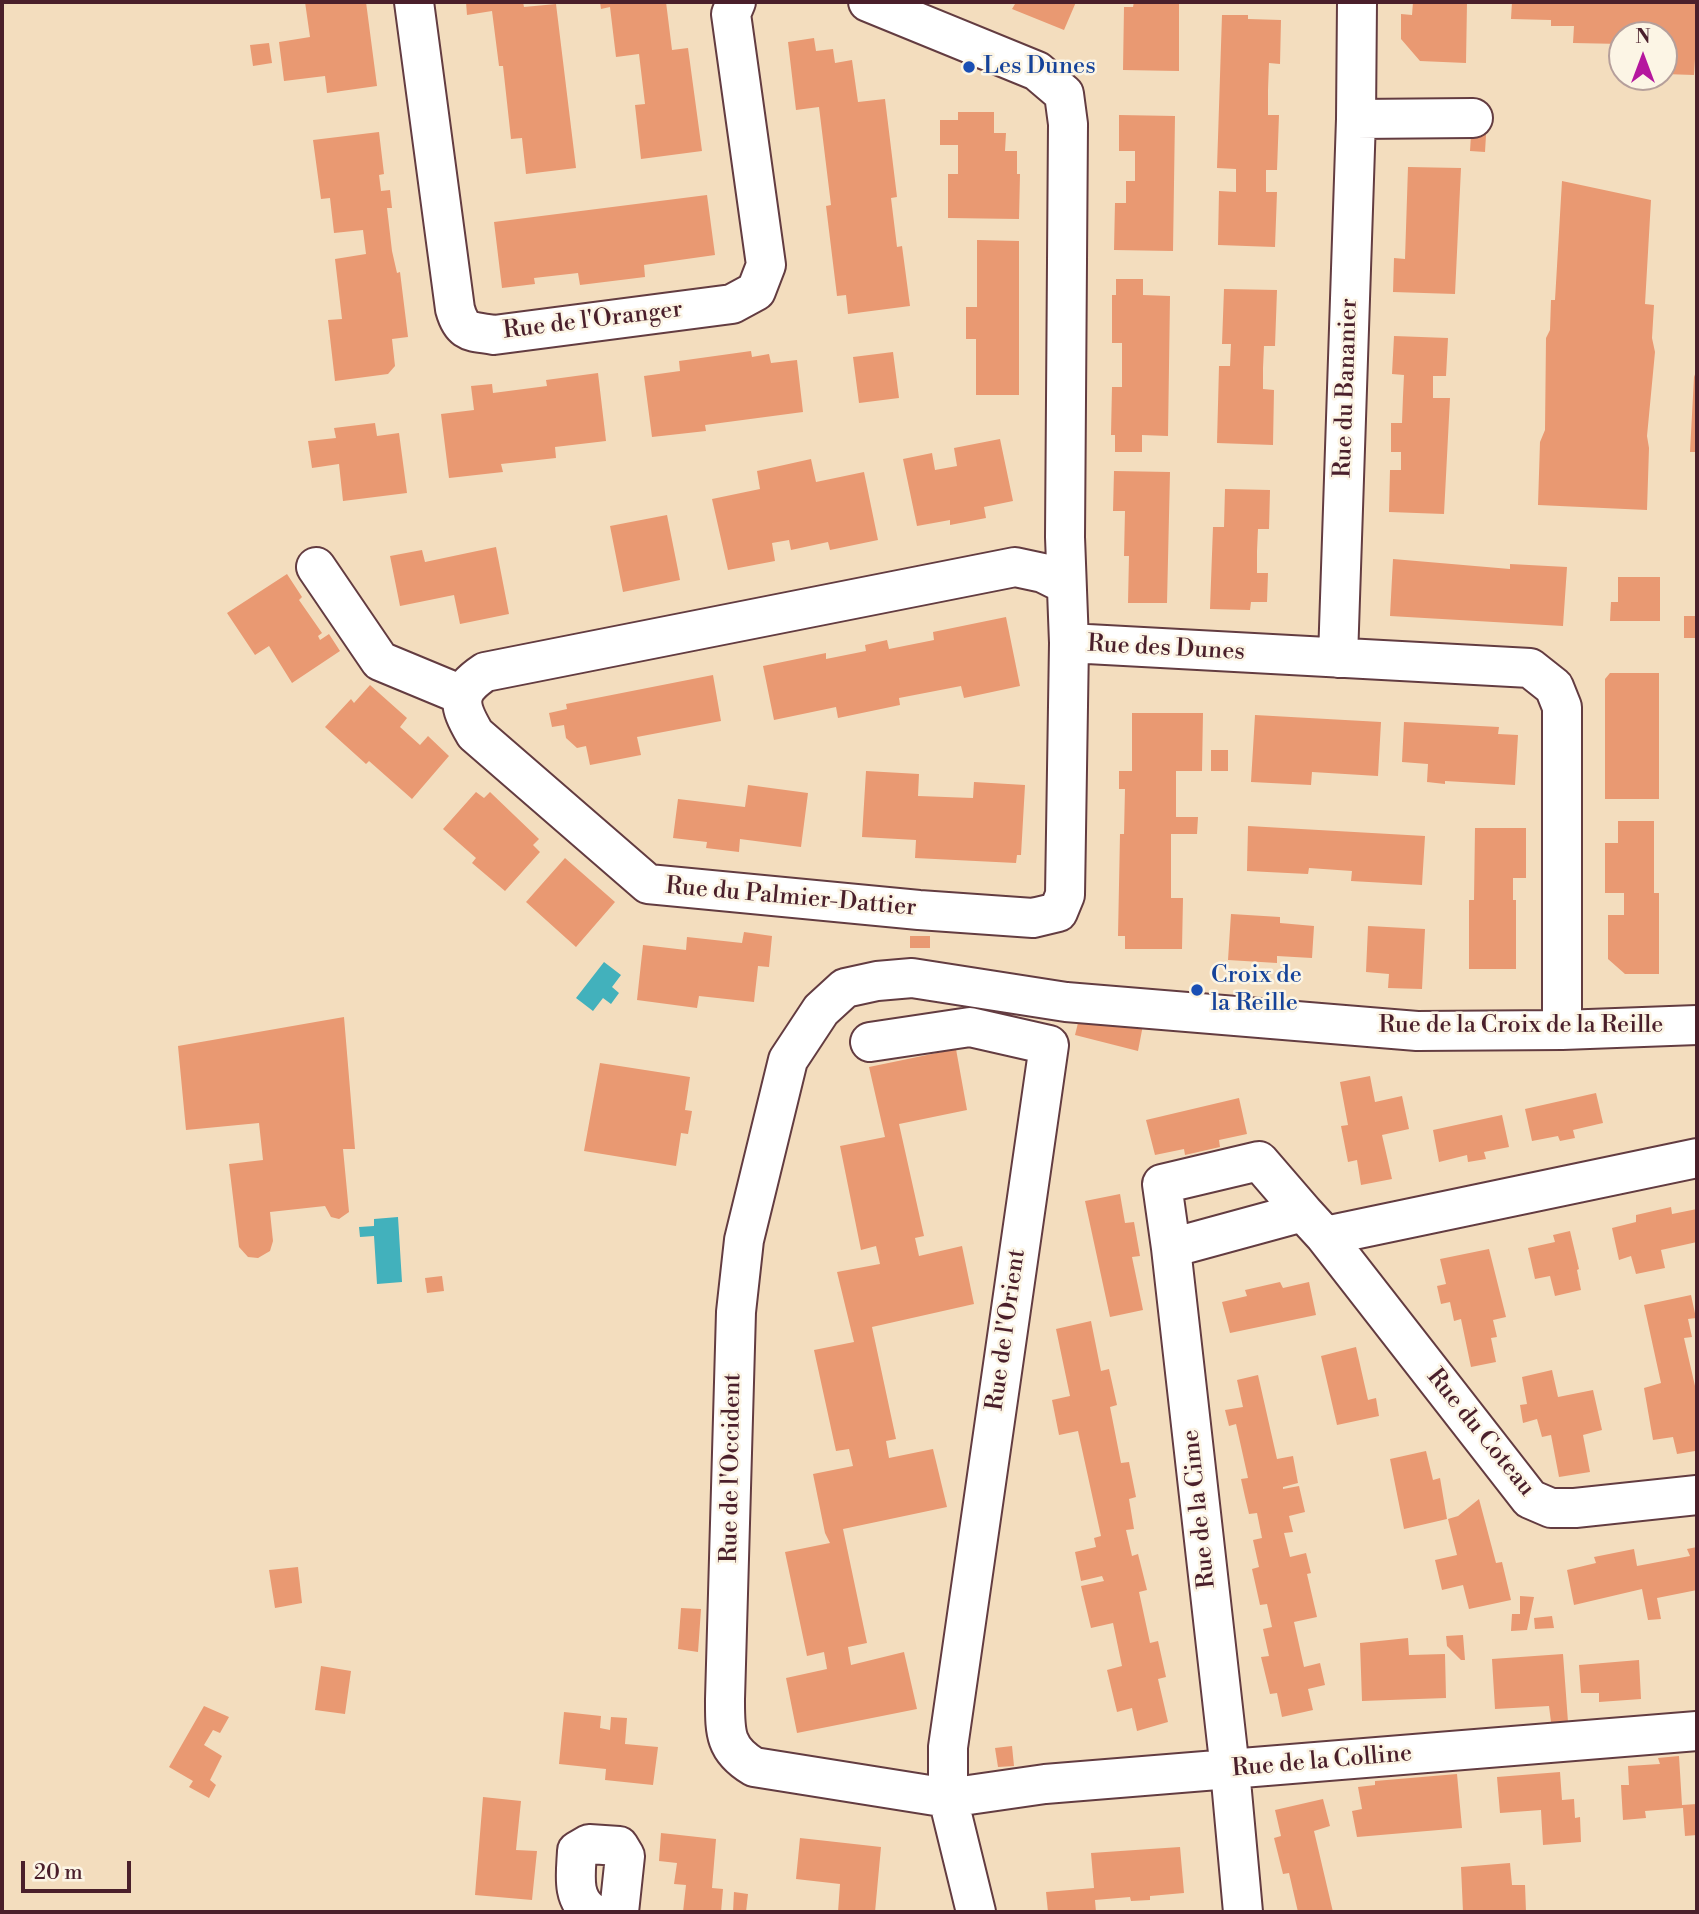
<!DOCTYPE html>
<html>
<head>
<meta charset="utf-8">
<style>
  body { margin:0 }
  #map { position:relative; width:1699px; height:1914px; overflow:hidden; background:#f3ddbe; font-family:"Libre Bodoni",serif }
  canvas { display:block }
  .frame { position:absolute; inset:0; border:4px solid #4a1f2b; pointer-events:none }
  .north { position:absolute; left:1608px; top:21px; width:70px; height:70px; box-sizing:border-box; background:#fcf5e5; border:2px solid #b59f9b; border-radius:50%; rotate:0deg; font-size:19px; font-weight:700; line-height:28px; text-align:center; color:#4a1f2b }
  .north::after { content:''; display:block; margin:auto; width:24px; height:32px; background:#b5179e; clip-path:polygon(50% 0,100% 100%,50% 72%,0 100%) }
  .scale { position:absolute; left:21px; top:1861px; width:110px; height:32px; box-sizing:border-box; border:4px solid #4a1f2b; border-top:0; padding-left:9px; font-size:21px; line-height:24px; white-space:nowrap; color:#4a1f2b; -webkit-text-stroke:5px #fcf5e5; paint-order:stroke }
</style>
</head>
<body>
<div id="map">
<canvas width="1699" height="1914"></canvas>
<div class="frame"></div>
<div class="north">N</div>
<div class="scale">20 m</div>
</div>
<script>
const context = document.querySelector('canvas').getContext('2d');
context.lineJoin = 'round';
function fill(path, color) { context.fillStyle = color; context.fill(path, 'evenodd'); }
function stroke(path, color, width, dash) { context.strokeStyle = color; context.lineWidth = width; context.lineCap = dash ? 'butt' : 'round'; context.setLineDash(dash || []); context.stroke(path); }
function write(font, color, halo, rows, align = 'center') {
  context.font = font + ' "Libre Bodoni",serif'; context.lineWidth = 5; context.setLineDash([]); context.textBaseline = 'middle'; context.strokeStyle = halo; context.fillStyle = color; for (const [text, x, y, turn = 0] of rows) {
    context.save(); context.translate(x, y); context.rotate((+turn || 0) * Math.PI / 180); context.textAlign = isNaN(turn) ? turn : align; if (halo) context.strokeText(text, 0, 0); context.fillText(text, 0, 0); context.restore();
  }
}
const water = new Path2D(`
  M 604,962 L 621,975 L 612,987 L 619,993 L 611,1004 L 603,998 L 593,1011 L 576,998 Z
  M 398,1217 L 402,1282 L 377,1284 L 374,1236 L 360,1237 L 359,1227 L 374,1226 L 374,1219 Z`);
const building = new Path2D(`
  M 305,2 L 366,2 L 377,86 L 327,93 L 325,76 L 284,81 L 279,42 L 310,37 Z
  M 466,2 L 523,2 L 524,7 L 556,4 L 576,168 L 526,174 L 522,138 L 511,139 L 503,66 L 499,66 L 492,11 L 467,15 Z
  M 600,2 L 666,2 L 672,50 L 688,48 L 702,151 L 641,159 L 635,105 L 645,104 L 639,54 L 616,57 L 610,7 L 601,9 Z
  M 1010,2 L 1076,2 L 1064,30 L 1012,9 L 1015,4 Z
  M 1134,2 L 1179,2 L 1179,71 L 1123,70 L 1124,7 L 1133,7 Z
  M 1413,2 L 1467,2 L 1466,63 L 1420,61 L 1401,39 L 1401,14 L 1412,15 Z
  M 1512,2 L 1696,2 L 1697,59 L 1695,59 L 1694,75 L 1664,74 L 1664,35 L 1622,35 L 1622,44 L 1573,43 L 1574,26 L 1551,26 L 1551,20 L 1511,19 Z
  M 1222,15 L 1248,15 L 1248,19 L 1281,20 L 1280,64 L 1269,63 L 1268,90 L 1268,115 L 1279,115 L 1277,170 L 1266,170 L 1266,192 L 1277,192 L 1275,247 L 1218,245 L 1219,191 L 1236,192 L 1236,169 L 1217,168 Z
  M 814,38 L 816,51 L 833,49 L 835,63 L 852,60 L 858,102 L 885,99 L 897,197 L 891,198 L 897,247 L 902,246 L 910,306 L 848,314 L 846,295 L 837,296 L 826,206 L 831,205 L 819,107 L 796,110 L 788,42 Z
  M 269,43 L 272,63 L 253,66 L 250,45 Z
  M 958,112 L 994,112 L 994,133 L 1006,133 L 1005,151 L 1017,151 L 1017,174 L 1020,174 L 1019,219 L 948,218 L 948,174 L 958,174 L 958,145 L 940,145 L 940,120 L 958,120 Z
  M 1119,115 L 1175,116 L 1173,251 L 1114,250 L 1115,203 L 1126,203 L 1126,181 L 1135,181 L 1135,151 L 1119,151 Z
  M 379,132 L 384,174 L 379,175 L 381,191 L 390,190 L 392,208 L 387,208 L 392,251 L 397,273 L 400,272 L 408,337 L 392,339 L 395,366 L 388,374 L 335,381 L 328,320 L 342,319 L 335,259 L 366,254 L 363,230 L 334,233 L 330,198 L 321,199 L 313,140 Z
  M 1471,135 L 1486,135 L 1485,152 L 1470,151 Z
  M 1408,167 L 1461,168 L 1455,294 L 1393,292 L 1394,258 L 1405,259 Z
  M 1562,181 L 1651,200 L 1645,304 L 1654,305 L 1652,338 L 1655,352 L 1647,436 L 1649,448 L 1647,510 L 1538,505 L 1540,442 L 1545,430 L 1546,338 L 1550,330 L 1551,300 L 1555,300 Z
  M 707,195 L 715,255 L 644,265 L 645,277 L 580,285 L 578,273 L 534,278 L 535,284 L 502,288 L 494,222 Z
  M 977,240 L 1019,241 L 1019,395 L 976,395 L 976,339 L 966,339 L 966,307 L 977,307 Z
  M 1116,279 L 1143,279 L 1143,295 L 1170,296 L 1168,436 L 1142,435 L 1142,452 L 1115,452 L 1115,435 L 1111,435 L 1112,387 L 1122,387 L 1122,343 L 1112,343 L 1112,295 L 1116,295 Z
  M 1224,289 L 1277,290 L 1275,346 L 1264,346 L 1263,368 L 1263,389 L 1274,390 L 1273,445 L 1217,443 L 1219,366 L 1230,366 L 1231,344 L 1222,344 Z
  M 1394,336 L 1448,338 L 1446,376 L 1433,376 L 1433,398 L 1450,398 L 1444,514 L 1389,512 L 1390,470 L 1401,470 L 1401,452 L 1391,452 L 1391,423 L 1402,423 L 1403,396 L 1404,375 L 1392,374 Z
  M 751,351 L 752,357 L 769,354 L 771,363 L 797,360 L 803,412 L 705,425 L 706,431 L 652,437 L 644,376 L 680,371 L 679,361 Z
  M 893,352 L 899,398 L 859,403 L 853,357 Z
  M 1697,369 L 1697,452 L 1690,452 L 1694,377 Z
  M 598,373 L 606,441 L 555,447 L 556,458 L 501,464 L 503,472 L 449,478 L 441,414 L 474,410 L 471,386 L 492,384 L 493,393 L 547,386 L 546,380 Z
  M 375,423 L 377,436 L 399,433 L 407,493 L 343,501 L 339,464 L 312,468 L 308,441 L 336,438 L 334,428 Z
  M 1000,439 L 1013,501 L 984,507 L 986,518 L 950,525 L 950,520 L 917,526 L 903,459 L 932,453 L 935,470 L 957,466 L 954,448 Z
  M 811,459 L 816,482 L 864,472 L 878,540 L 830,550 L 828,542 L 791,550 L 789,540 L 772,543 L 775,561 L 728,570 L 712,499 L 760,489 L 757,471 Z
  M 1114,471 L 1170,472 L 1167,603 L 1128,603 L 1129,556 L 1124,556 L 1125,511 L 1113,511 Z
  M 1225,489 L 1270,490 L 1269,529 L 1258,529 L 1257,551 L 1257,573 L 1268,573 L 1267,602 L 1251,602 L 1250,610 L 1210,609 L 1213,527 L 1224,527 Z
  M 667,515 L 680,580 L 623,592 L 610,526 Z
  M 496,547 L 509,614 L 460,624 L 454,595 L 400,606 L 390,556 L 422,550 L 425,562 Z
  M 1393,559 L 1510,569 L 1510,564 L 1567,567 L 1563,626 L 1390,616 Z
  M 287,574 L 302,597 L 299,600 L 322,633 L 318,636 L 320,640 L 329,634 L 340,651 L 292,683 L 269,646 L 255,655 L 227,613 Z
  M 1618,577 L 1660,577 L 1660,621 L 1610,621 L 1611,602 L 1618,602 Z
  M 1684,616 L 1697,616 L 1697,638 L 1684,638 Z
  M 1006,617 L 1020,686 L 964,698 L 961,686 L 899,698 L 900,705 L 838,718 L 836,707 L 774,720 L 763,666 L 826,653 L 826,659 L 866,651 L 865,645 L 887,640 L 889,649 L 934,640 L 933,632 Z
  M 1610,673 L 1659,673 L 1659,799 L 1605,799 L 1605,679 Z
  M 713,675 L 721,721 L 637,737 L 641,755 L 590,765 L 586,746 L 577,748 L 566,738 L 564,725 L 552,727 L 549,713 L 567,709 L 566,704 Z
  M 370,685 L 407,718 L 400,727 L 420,745 L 428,736 L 449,756 L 412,799 L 369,761 L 366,764 L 325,727 L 351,699 L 354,703 Z
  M 1132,713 L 1203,713 L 1202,771 L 1176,771 L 1176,817 L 1198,817 L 1197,834 L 1171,834 L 1171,898 L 1183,898 L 1182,949 L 1125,949 L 1125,936 L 1118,936 L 1120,834 L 1124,834 L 1125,789 L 1119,789 L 1119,771 L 1132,771 Z
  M 1255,715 L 1381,722 L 1378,776 L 1312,772 L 1311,785 L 1251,782 Z
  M 1404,722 L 1499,727 L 1498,734 L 1518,735 L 1515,785 L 1445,781 L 1445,784 L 1427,782 L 1428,764 L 1402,762 Z
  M 1211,750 L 1228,750 L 1228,771 L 1211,771 Z
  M 866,771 L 919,774 L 918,796 L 973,798 L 974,782 L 1025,785 L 1021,855 L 1017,855 L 1016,863 L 915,858 L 916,840 L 862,837 Z
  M 748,785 L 808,793 L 801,847 L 740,839 L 739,852 L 706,848 L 707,842 L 673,838 L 678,799 L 745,807 Z
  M 476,792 L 484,798 L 490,792 L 539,839 L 533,845 L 540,852 L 505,891 L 472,863 L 476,858 L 443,829 Z
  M 1618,821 L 1654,821 L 1654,893 L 1659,893 L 1659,974 L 1625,974 L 1608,959 L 1608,915 L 1624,915 L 1624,893 L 1605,893 L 1605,843 L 1618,843 Z
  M 1248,826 L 1425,836 L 1422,885 L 1351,881 L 1352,871 L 1309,868 L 1308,874 L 1247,871 Z
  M 1475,828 L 1526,828 L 1526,878 L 1513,878 L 1513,900 L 1516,900 L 1516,969 L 1469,969 L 1469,900 L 1474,900 Z
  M 565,858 L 615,902 L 576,947 L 526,902 Z
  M 1231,914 L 1280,917 L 1280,923 L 1314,926 L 1312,958 L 1277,956 L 1277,963 L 1228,960 Z
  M 1368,926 L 1425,929 L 1422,989 L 1388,988 L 1389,974 L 1366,972 Z
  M 744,932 L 772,936 L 769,967 L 758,966 L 754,1002 L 699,996 L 697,1008 L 637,1000 L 643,945 L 686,950 L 687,937 L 742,943 Z
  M 910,936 L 930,936 L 930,948 L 910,948 Z
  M 1080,1015 L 1143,1025 L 1138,1051 L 1075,1035 Z
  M 344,1017 L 355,1149 L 343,1149 L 349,1212 L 339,1219 L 331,1217 L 325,1206 L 270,1212 L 273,1241 L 270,1251 L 258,1258 L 248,1257 L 239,1247 L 229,1164 L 263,1160 L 259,1123 L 186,1130 L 178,1046 Z
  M 956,1049 L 967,1110 L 899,1124 L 924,1236 L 915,1238 L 919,1256 L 962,1246 L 974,1304 L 872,1327 L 896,1439 L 886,1441 L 889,1458 L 933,1449 L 947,1507 L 843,1529 L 867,1643 L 848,1647 L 851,1665 L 904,1652 L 917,1709 L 797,1733 L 786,1678 L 827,1669 L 824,1652 L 807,1656 L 785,1552 L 830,1543 L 825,1533 L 813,1474 L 853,1466 L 849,1449 L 836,1451 L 814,1350 L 854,1342 L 837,1272 L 880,1264 L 876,1246 L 861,1250 L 840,1146 L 885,1137 L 869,1067 Z
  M 600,1063 L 690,1077 L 685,1110 L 692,1111 L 688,1134 L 681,1133 L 676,1166 L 584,1151 Z
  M 1370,1076 L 1375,1102 L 1402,1096 L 1409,1129 L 1382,1135 L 1392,1179 L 1361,1185 L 1357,1160 L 1348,1162 L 1341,1126 L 1348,1125 L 1340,1082 Z
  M 1596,1093 L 1603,1123 L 1573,1130 L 1575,1138 L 1560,1141 L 1558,1136 L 1532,1141 L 1525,1109 Z
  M 1239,1098 L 1247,1134 L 1219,1140 L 1220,1147 L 1185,1155 L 1184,1149 L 1155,1155 L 1146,1120 Z
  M 1502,1115 L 1509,1147 L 1484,1152 L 1486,1159 L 1468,1162 L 1467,1155 L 1439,1162 L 1433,1130 Z
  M 1120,1194 L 1125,1223 L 1134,1222 L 1140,1256 L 1132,1257 L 1143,1310 L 1110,1317 L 1085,1201 Z
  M 1671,1207 L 1672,1214 L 1697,1209 L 1697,1242 L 1661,1250 L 1665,1268 L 1636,1274 L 1631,1256 L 1619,1260 L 1612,1228 L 1636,1222 L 1636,1215 Z
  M 1570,1231 L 1579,1269 L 1577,1270 L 1581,1290 L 1555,1296 L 1550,1276 L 1535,1279 L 1528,1248 L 1555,1242 L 1553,1235 Z
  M 1489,1249 L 1506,1317 L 1493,1320 L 1497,1337 L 1491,1338 L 1496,1362 L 1471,1367 L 1461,1319 L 1454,1321 L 1450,1302 L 1441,1304 L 1437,1286 L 1446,1284 L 1440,1259 Z
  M 442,1276 L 444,1291 L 427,1293 L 425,1278 Z
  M 1280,1282 L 1283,1288 L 1309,1282 L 1316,1315 L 1230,1333 L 1222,1302 L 1247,1296 L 1245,1290 Z
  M 1691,1295 L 1696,1318 L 1688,1319 L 1692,1337 L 1684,1338 L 1695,1386 L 1697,1386 L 1696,1456 L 1695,1451 L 1677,1454 L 1673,1437 L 1653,1440 L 1644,1388 L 1661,1383 L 1644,1305 Z
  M 1091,1321 L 1101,1371 L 1109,1369 L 1117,1405 L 1110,1407 L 1121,1463 L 1129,1462 L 1136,1497 L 1129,1499 L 1134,1529 L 1126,1530 L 1132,1556 L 1138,1554 L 1147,1590 L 1139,1592 L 1150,1643 L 1158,1641 L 1166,1677 L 1158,1679 L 1168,1722 L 1137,1731 L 1132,1708 L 1117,1712 L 1107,1670 L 1122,1666 L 1113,1623 L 1091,1628 L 1081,1586 L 1104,1581 L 1102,1576 L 1081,1581 L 1075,1552 L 1096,1547 L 1094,1538 L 1101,1536 L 1078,1431 L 1059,1435 L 1052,1400 L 1070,1396 L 1056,1329 Z
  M 1356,1347 L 1368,1400 L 1376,1398 L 1379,1416 L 1337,1425 L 1321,1356 Z
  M 1552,1370 L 1558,1397 L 1593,1390 L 1602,1430 L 1583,1435 L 1590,1472 L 1559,1477 L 1551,1435 L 1542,1437 L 1537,1419 L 1523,1423 L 1520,1405 L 1527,1404 L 1522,1377 Z
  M 1258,1375 L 1277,1459 L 1293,1456 L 1298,1483 L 1283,1487 L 1283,1489 L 1299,1486 L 1305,1512 L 1289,1516 L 1293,1532 L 1284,1533 L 1290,1557 L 1306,1553 L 1311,1573 L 1307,1574 L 1317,1617 L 1294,1622 L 1304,1667 L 1320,1663 L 1325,1685 L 1308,1689 L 1313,1710 L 1282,1717 L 1277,1693 L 1270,1694 L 1261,1657 L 1269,1656 L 1263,1629 L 1272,1627 L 1267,1604 L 1260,1605 L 1252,1569 L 1259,1567 L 1253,1540 L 1262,1538 L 1257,1513 L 1249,1514 L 1245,1497 L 1241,1479 L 1248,1478 L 1236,1424 L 1229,1426 L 1225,1410 L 1243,1407 L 1237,1380 Z
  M 1426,1451 L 1433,1480 L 1440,1478 L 1447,1519 L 1404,1529 L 1390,1459 Z
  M 1479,1499 L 1496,1563 L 1502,1562 L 1511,1600 L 1469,1609 L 1463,1585 L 1442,1590 L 1435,1560 L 1457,1555 L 1448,1519 L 1458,1516 Z
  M 1697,1547 L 1697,1590 L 1657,1598 L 1661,1619 L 1648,1620 L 1642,1589 L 1574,1605 L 1567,1570 L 1596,1563 L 1594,1557 L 1634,1549 L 1637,1566 L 1690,1556 L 1687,1549 Z
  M 298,1567 L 302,1603 L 275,1608 L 269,1570 Z
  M 1520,1596 L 1534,1597 L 1527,1630 L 1511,1631 L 1512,1614 L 1520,1614 Z
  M 681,1608 L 701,1609 L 698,1652 L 678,1649 Z
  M 1552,1616 L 1554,1628 L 1535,1629 L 1534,1618 Z
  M 1463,1635 L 1465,1660 L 1461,1660 L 1447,1646 L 1446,1636 Z
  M 1408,1638 L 1409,1655 L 1445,1654 L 1446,1698 L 1362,1701 L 1360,1643 Z
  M 1563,1654 L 1568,1722 L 1551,1722 L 1549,1706 L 1495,1709 L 1492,1659 Z
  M 1639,1660 L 1641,1699 L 1599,1702 L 1599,1693 L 1581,1693 L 1579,1665 Z
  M 321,1666 L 351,1671 L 345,1714 L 315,1710 Z
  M 204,1706 L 229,1717 L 220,1733 L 213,1730 L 204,1745 L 222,1756 L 210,1780 L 216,1785 L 209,1798 L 189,1787 L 193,1781 L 169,1767 Z
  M 564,1712 L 601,1716 L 600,1728 L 610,1730 L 611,1717 L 627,1718 L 625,1744 L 658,1747 L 653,1785 L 605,1780 L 606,1769 L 559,1764 Z
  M 1012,1746 L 1014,1766 L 998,1767 L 995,1748 Z
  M 1679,1756 L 1682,1805 L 1697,1804 L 1697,1835 L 1685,1836 L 1683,1808 L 1645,1811 L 1646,1818 L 1623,1820 L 1621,1785 L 1629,1785 L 1628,1766 L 1660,1764 L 1658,1758 Z
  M 1560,1772 L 1562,1800 L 1574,1799 L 1575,1818 L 1580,1817 L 1581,1842 L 1543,1845 L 1541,1810 L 1500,1813 L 1497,1777 Z
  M 1457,1774 L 1462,1828 L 1357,1837 L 1352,1811 L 1362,1809 L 1358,1787 L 1375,1785 L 1375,1781 Z
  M 483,1797 L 521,1801 L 516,1850 L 537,1851 L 532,1900 L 475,1895 Z
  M 1323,1799 L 1330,1826 L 1314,1831 L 1333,1912 L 1298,1912 L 1289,1873 L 1283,1874 L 1274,1838 L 1281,1836 L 1275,1810 Z
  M 661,1833 L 716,1839 L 712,1888 L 723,1889 L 721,1912 L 683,1912 L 686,1885 L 674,1884 L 677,1863 L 659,1861 Z
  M 800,1838 L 881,1847 L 875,1912 L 838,1912 L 840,1884 L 796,1879 Z
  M 1180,1847 L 1184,1893 L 1150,1896 L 1150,1900 L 1131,1901 L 1130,1897 L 1095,1900 L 1096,1912 L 1048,1912 L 1046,1892 L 1094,1888 L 1091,1853 Z
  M 1510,1863 L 1512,1885 L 1525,1885 L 1526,1912 L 1463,1912 L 1461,1867 Z
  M 734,1892 L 748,1894 L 746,1912 L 733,1912 Z`);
const minor = new Path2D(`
  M 414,2 L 455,309 C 462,334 471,331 494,335 L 732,304 L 756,291 L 766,265 L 731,14 L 736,2
  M 868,2 L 1037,71 L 1064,94 L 1068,124 L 1065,537 L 1069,643 L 1065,895 L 1058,912 L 1033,918 L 919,910 L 648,884 L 475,734 C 458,705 455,692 485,672 L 1015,567 L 1043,573 L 1065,584
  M 1356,119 L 1473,118
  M 316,567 L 380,661 L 462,695
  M 1069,643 L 1530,668 L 1554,687 L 1562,707 L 1562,1030
  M 1338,658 L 1356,119 L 1357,2
  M 1697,1025 L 1562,1030 L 1417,1031 L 1066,1002 L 912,978 L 877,981 L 845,988 L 821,1010 L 788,1060 L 744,1240 L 736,1312 L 725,1699 C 725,1732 724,1749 754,1767 L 948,1798 L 1045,1784 L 1697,1731
  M 870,1042 L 970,1027 L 1049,1045 L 948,1747 L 948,1798 L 976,1912
  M 1303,1212 L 1325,1236 L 1530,1499 L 1551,1508 L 1575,1508 L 1697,1495
  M 1325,1236 L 1697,1158
  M 1171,1248 L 1303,1212 L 1259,1161 L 1162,1184 L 1171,1248 L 1230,1770 L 1243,1912
  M 591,1912 C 571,1898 576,1874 577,1851 L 589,1844 L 619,1846 L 625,1856 L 619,1912`);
const markers = [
  [969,67,7,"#1a4fb4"],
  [1197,990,7,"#1a4fb4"]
];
const transitNames = [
  ["Les Dunes",983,67],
  ["Croix de",1211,976],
  ["la Reille",1211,1004]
];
const streetNames = [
  ["Rue de l'Oranger",593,321,-7],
  ["Rue du Bananier",1347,388,-88],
  ["Rue des Dunes",1166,649,3],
  ["Rue du Palmier-Dattier",791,898,5],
  ["Rue de la Croix de la Reille",1521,1026],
  ["Rue de l'Orient",1007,1330,-82],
  ["Rue du Coteau",1480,1433,51],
  ["Rue de l'Occident",732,1468,-89],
  ["Rue de la Cime",1200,1509,-96],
  ["Rue de la Colline",1322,1762,-5]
];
fill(water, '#42b1bc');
fill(building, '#e99972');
stroke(minor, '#633c41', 42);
stroke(minor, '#fff', 38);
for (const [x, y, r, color] of markers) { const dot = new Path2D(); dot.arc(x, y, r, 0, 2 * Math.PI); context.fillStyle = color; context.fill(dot); stroke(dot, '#fcf5e5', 2.5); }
write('24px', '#164399', '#fcf5e5', transitNames, 'left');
write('24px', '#4a1f2b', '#fcf5e5', streetNames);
</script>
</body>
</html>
